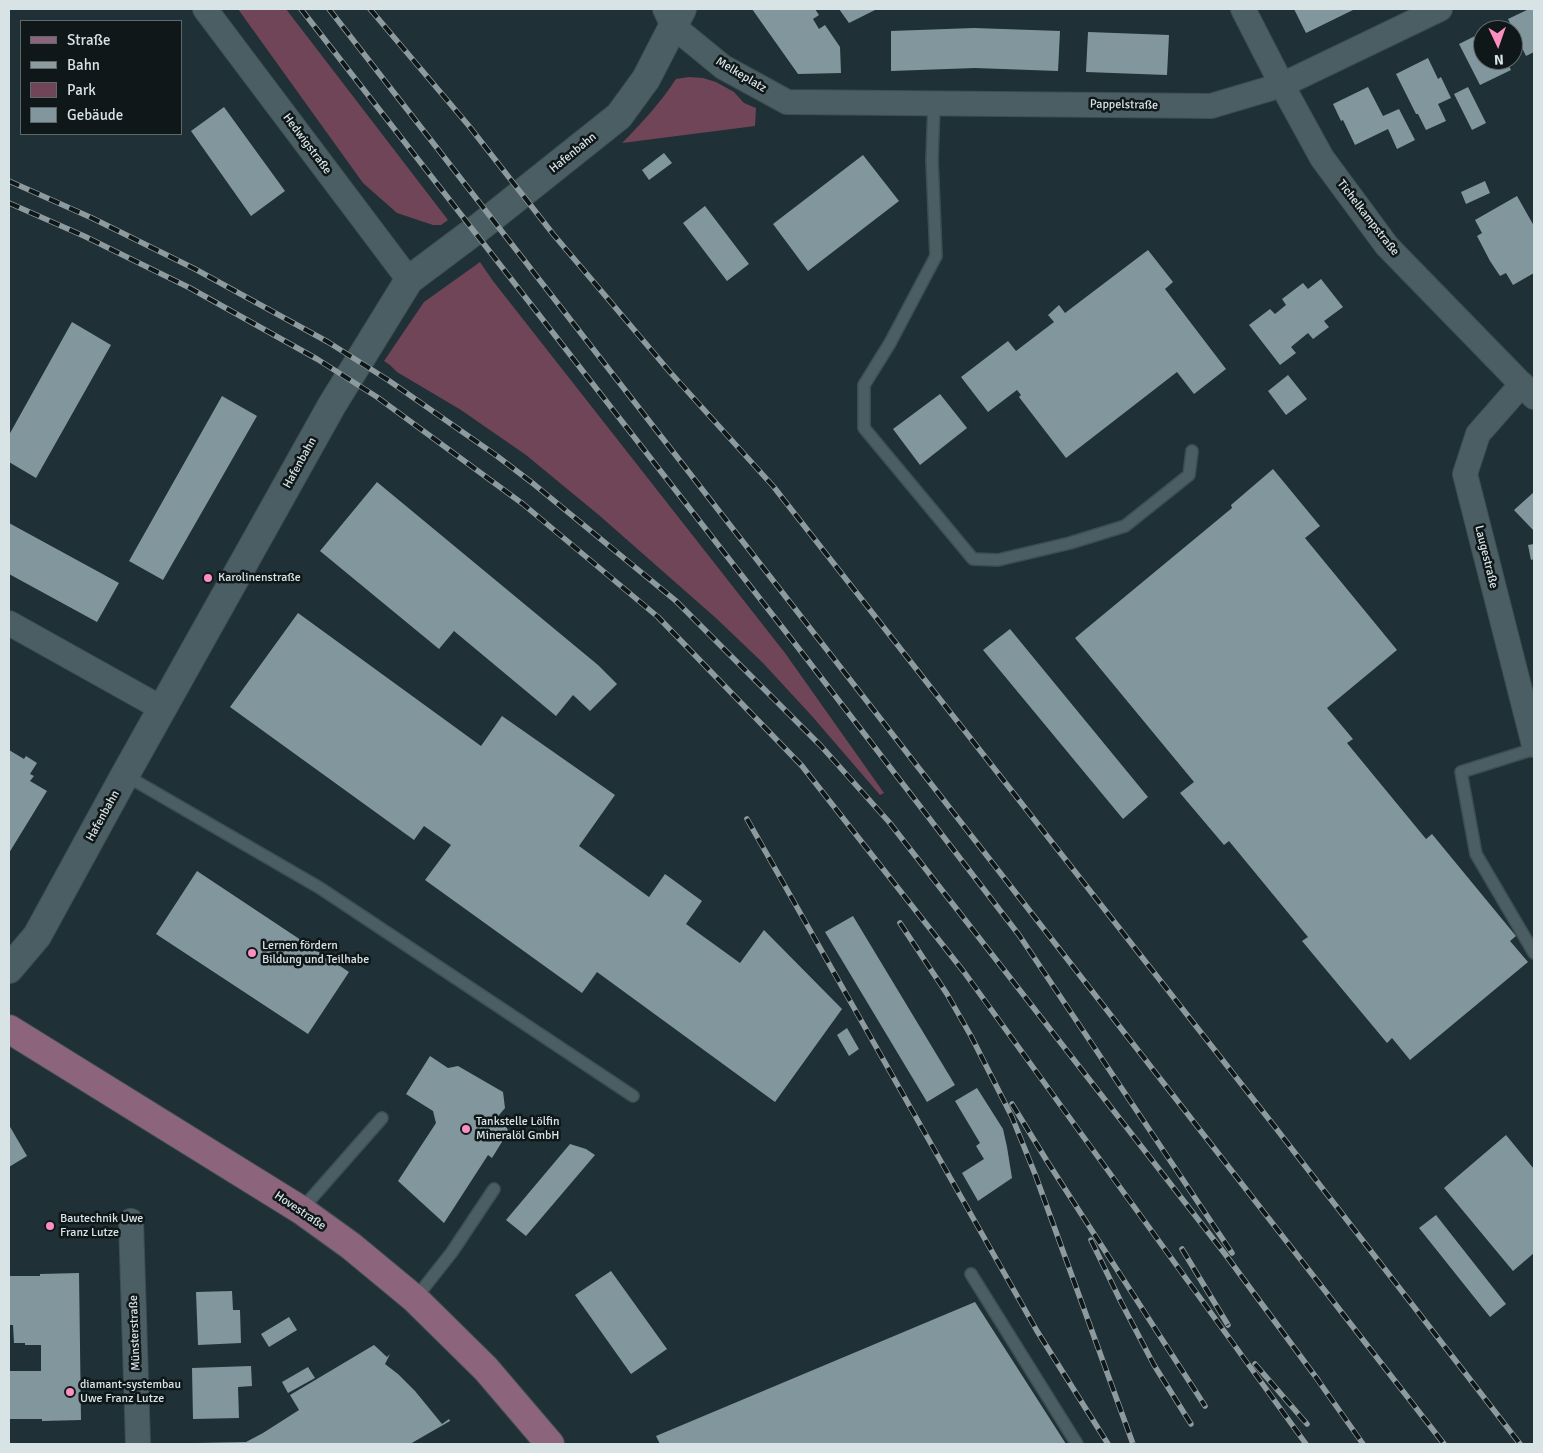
<!DOCTYPE html>
<html>
<head>
<meta charset="utf-8">
<style>
  body { margin:0 }
  #map { position:relative; width:1543px; height:1453px; overflow:hidden; background:#1f3136; font-family:Signika,sans-serif }
  canvas { display:block }
  .frame { position:absolute; inset:0; border:10px solid #d8e3e6; pointer-events:none }
  .legend { position:absolute; left:20px; top:20px; width:162px; height:115px; box-sizing:border-box; background:#0f1719; border:1px solid #5f696b; margin:0; padding:6px 9px; list-style:none; font-size:15px; color:#d8e3e6 }
  .legend li { display:flex; align-items:center; gap:10px; height:25px }
  .legend b { width:25px; border:1px solid #5f696b }
  .north { position:absolute; left:1473px; top:20px; width:50px; height:50px; box-sizing:border-box; background:#0f1719; border:1px solid #5f696b; border-radius:50%; rotate:177deg; font-size:14px; font-weight:700; line-height:20px; text-align:center; color:#d8e3e6 }
  .north::after { content:''; display:block; margin:auto; width:18px; height:22px; background:#fd8ec0; clip-path:polygon(50% 0,100% 100%,50% 72%,0 100%) }
</style>
</head>
<body>
<div id="map">
<canvas width="1543" height="1453"></canvas>
<div class="frame"></div>
<ul class="legend">
<li><b style="height:6px;background:#8c657c"></b>Straße</li>
<li><b style="height:6px;background:#8d9b9e"></b>Bahn</li>
<li><b style="height:14px;background:#704557"></b>Park</li>
<li><b style="height:14px;background:#82979d"></b>Gebäude</li>
</ul>
<div class="north">N</div>
</div>
<script>
const context = document.querySelector('canvas').getContext('2d');
context.lineJoin = 'round';
function fill(path, color) { context.fillStyle = color; context.fill(path, 'evenodd'); }
function stroke(path, color, width, dash) { context.strokeStyle = color; context.lineWidth = width; context.lineCap = dash ? 'butt' : 'round'; context.setLineDash(dash || []); context.stroke(path); }
function write(font, color, halo, rows, align = 'center') {
  context.font = font + ' Signika,sans-serif'; context.lineWidth = 5; context.setLineDash([]); context.textBaseline = 'middle'; context.strokeStyle = halo; context.fillStyle = color; for (const [text, x, y, turn = 0] of rows) {
    context.save(); context.translate(x, y); context.rotate((+turn || 0) * Math.PI / 180); context.textAlign = isNaN(turn) ? turn : align; if (halo) context.strokeText(text, 0, 0); context.fillText(text, 0, 0); context.restore();
  }
}
const green = new Path2D(`
  M 238,9 L 286,9 L 448,220 L 441,225 L 433,225 L 397,213 L 363,183 Z
  M 689,77 L 703,78 L 716,82 L 734,92 L 744,103 L 756,108 L 755,126 L 622,143 C 642,123 661,102 676,79 Z
  M 480,262 L 493,281 L 785,653 L 884,793 L 880,795 L 811,715 L 763,663 L 717,619 L 600,516 L 526,455 L 461,410 L 397,372 L 390,365 L 384,361 L 424,302 Z`);
const building = new Path2D(`
  M 752,9 L 815,9 L 819,15 L 813,19 L 819,29 L 825,25 L 840,47 L 841,73 L 798,74 Z
  M 839,9 L 877,9 L 849,23 Z
  M 1294,9 L 1355,9 L 1306,33 Z
  M 1529,9 L 1534,9 L 1534,52 L 1526,56 L 1508,19 Z
  M 974,28 L 1060,31 L 1058,71 L 975,68 L 891,71 L 891,31 Z
  M 1088,32 L 1169,35 L 1167,75 L 1086,72 Z
  M 1483,32 L 1483,60 L 1506,60 L 1511,70 L 1480,85 L 1459,44 Z
  M 1428,58 L 1438,79 L 1441,77 L 1451,98 L 1438,104 L 1446,121 L 1426,130 L 1418,114 L 1416,114 L 1396,74 Z
  M 1368,87 L 1383,116 L 1399,109 L 1415,140 L 1397,149 L 1388,129 L 1355,145 L 1343,120 L 1341,121 L 1333,104 Z
  M 1468,87 L 1486,123 L 1472,130 L 1454,94 Z
  M 224,107 L 285,191 L 251,216 L 191,131 Z
  M 664,153 L 672,163 L 649,180 L 642,170 Z
  M 863,155 L 899,201 L 808,271 L 773,224 Z
  M 1485,181 L 1490,193 L 1466,204 L 1461,192 Z
  M 1517,196 L 1534,226 L 1534,273 L 1513,285 L 1506,273 L 1500,276 L 1490,261 L 1477,236 L 1482,233 L 1475,220 Z
  M 705,206 L 749,264 L 727,281 L 683,223 Z
  M 1148,250 L 1173,282 L 1165,289 L 1226,369 L 1194,394 L 1177,372 L 1066,458 L 1019,397 L 1021,395 L 1017,390 L 988,412 L 961,377 L 1008,341 L 1016,351 L 1054,322 L 1048,315 L 1059,305 L 1065,313 Z
  M 1321,279 L 1343,307 L 1324,321 L 1329,327 L 1313,339 L 1308,333 L 1291,347 L 1296,353 L 1280,365 L 1249,325 L 1270,309 L 1275,314 L 1286,305 L 1282,299 L 1303,283 L 1308,289 Z
  M 72,322 L 111,345 L 36,478 L 9,462 L 9,435 Z
  M 1288,375 L 1307,399 L 1286,415 L 1268,391 Z
  M 940,394 L 967,428 L 920,465 L 893,429 Z
  M 222,396 L 257,416 L 163,580 L 129,561 Z
  M 1273,469 L 1320,526 L 1305,538 L 1397,650 L 1327,708 L 1353,739 L 1347,743 L 1426,839 L 1432,834 L 1516,936 L 1510,941 L 1528,962 L 1410,1060 L 1392,1038 L 1387,1043 L 1302,941 L 1308,937 L 1229,841 L 1224,845 L 1180,793 L 1194,782 L 1075,638 L 1232,508 L 1231,505 Z
  M 377,482 L 598,665 L 617,684 L 590,711 L 573,695 L 556,716 L 454,631 L 439,649 L 320,551 Z
  M 1534,492 L 1534,531 L 1514,510 Z
  M 9,523 L 119,583 L 97,622 L 9,574 Z
  M 1534,544 L 1534,559 L 1531,560 L 1528,545 Z
  M 298,613 L 481,746 L 502,716 L 615,795 L 579,846 L 649,897 L 665,874 L 702,901 L 686,924 L 740,963 L 764,930 L 842,1009 L 775,1102 L 597,972 L 582,993 L 425,880 L 451,845 L 424,826 L 414,840 L 230,707 Z
  M 1010,629 L 1148,797 L 1123,819 L 983,650 Z
  M 9,750 L 24,759 L 26,756 L 37,763 L 30,774 L 34,776 L 30,781 L 47,791 L 9,853 Z
  M 197,871 L 349,972 L 308,1034 L 156,934 Z
  M 853,916 L 955,1085 L 927,1102 L 825,932 Z
  M 847,1028 L 859,1049 L 849,1056 L 837,1035 Z
  M 430,1056 L 448,1068 L 458,1066 L 503,1092 L 505,1108 L 495,1120 L 507,1128 L 508,1132 L 492,1158 L 488,1155 L 444,1223 L 398,1181 L 436,1123 L 433,1111 L 406,1094 Z
  M 977,1088 L 1003,1129 L 1007,1147 L 1012,1178 L 978,1201 L 962,1173 L 984,1159 L 976,1146 L 980,1143 L 955,1101 Z
  M 9,1125 L 27,1156 L 9,1167 Z
  M 1506,1135 L 1534,1169 L 1534,1253 L 1513,1271 L 1444,1188 Z
  M 570,1144 L 586,1149 L 595,1155 L 526,1236 L 506,1220 Z
  M 1436,1215 L 1506,1304 L 1490,1317 L 1419,1228 Z
  M 611,1271 L 667,1349 L 631,1374 L 575,1295 Z
  M 79,1273 L 81,1420 L 42,1421 L 42,1419 L 9,1419 L 9,1371 L 41,1371 L 41,1345 L 25,1345 L 25,1343 L 14,1343 L 13,1325 L 9,1325 L 9,1276 L 40,1276 L 40,1274 Z
  M 232,1291 L 233,1310 L 240,1310 L 241,1343 L 198,1345 L 196,1292 Z
  M 975,1302 L 1066,1444 L 660,1444 L 656,1436 Z
  M 289,1317 L 297,1330 L 269,1347 L 261,1334 Z
  M 374,1345 L 387,1357 L 390,1354 L 385,1364 L 398,1374 L 415,1391 L 442,1424 L 449,1419 L 450,1421 L 410,1444 L 196,1444 L 196,1443 L 246,1442 L 263,1433 L 299,1410 L 290,1395 Z
  M 251,1366 L 252,1386 L 238,1387 L 239,1418 L 193,1419 L 192,1368 Z
  M 308,1367 L 315,1378 L 288,1393 L 282,1382 Z`);
const service = new Path2D(`
  M 934,103 L 932,160 L 936,256 L 890,343 L 864,385 L 864,428 L 973,559 L 998,560 L 1070,543 L 1125,526 L 1189,475 L 1192,451
  M 1534,749 L 1461,772 L 1476,854 L 1534,953
  M 125,775 L 320,888 L 633,1096
  M 301,1210 L 382,1118
  M 971,1274 L 1077,1444
  M 415,1299 L 452,1252 L 494,1189`);
const minor = new Path2D(`
  M 205,9 L 409,280
  M 665,9 L 673,26 L 723,67 L 787,102 L 1211,106 L 1282,85 L 1440,9
  M 1243,9 L 1282,85 L 1322,158 L 1387,246 L 1534,397
  M 1522,384 L 1478,434 L 1465,474 L 1534,745
  M 9,623 L 163,709
  M 131,1221 L 138,1444`);
const tertiary = new Path2D(`
  M 9,969 L 37,936 L 125,775 L 332,405 L 409,280 L 481,226 L 619,116 L 646,79 L 682,9`);
const primary = new Path2D(`
  M 9,1029 L 301,1210 L 351,1246 L 415,1299 L 486,1369 L 550,1444`);
const rail = new Path2D(`
  M 301,9 L 803,654 L 1019,935 L 1232,1253
  M 329,9 L 1444,1444
  M 370,9 L 469,126 L 553,234 L 669,371 L 773,486 L 1275,1127 L 1520,1444
  M 9,181 L 92,218 L 195,269 L 328,342 L 388,380 L 497,456 L 535,485 L 675,600 L 821,746 L 889,822 L 1225,1254 L 1318,1380
  M 9,203 L 84,236 L 190,288 L 317,359 L 377,397 L 523,504 L 658,617 L 802,766 L 964,972 L 1306,1444
  M 747,819 L 1037,1331 L 1108,1444
  M 900,923 L 947,994 L 971,1036 L 1012,1117 L 1035,1174 L 1133,1444
  M 1012,1104 L 1047,1161 L 1205,1406
  M 1091,1240 L 1121,1302 L 1154,1365 L 1191,1424
  M 1182,1249 L 1228,1325
  M 1255,1364 L 1307,1424
  M 1315,1376 L 1363,1444`);
const markers = [
  [208,578,5,"#fd8ec0"],
  [252,953,5,"#fd8ec0"],
  [466,1129,5,"#fd8ec0"],
  [50,1226,5,"#fd8ec0"],
  [70,1392,5,"#fd8ec0"]
];
const streetNames = [
  ["Melkeplatz",741,75,31],
  ["Pappelstraße",1124,105,1],
  ["Hedwigstraße",307,144,53],
  ["Hafenbahn",573,153,-39],
  ["Tichelkampstraße",1368,218,52],
  ["Hafenbahn",300,463,-61],
  ["Laugestraße",1486,557,76],
  ["Hafenbahn",103,816,-61],
  ["Hovestraße",300,1211,34],
  ["Münsterstraße",135,1333,-92]
];
const poiNames = [
  ["Karolinenstraße",218,578],
  ["Lernen fördern",262,946],
  ["Bildung und Teilhabe",262,960],
  ["Tankstelle Lölfin",476,1122],
  ["Mineralöl GmbH",476,1136],
  ["Bautechnik Uwe",60,1219],
  ["Franz Lutze",60,1233],
  ["diamant-systembau",80,1385],
  ["Uwe Franz Lutze",80,1399]
];
fill(green, '#704557');
fill(building, '#82979d');
stroke(service, '#3d4e51', 14);
stroke(minor, '#3d4e51', 26);
stroke(tertiary, '#3d4e51', 30);
stroke(primary, '#3d4e51', 30);
stroke(service, '#4b5e64', 11);
stroke(minor, '#4b5e64', 24);
stroke(tertiary, '#4b5e64', 28);
stroke(primary, '#8c657c', 28);
stroke(rail, '#8d9b9e', 5.5);
stroke(rail, '#0f1719', 4, [11]);
for (const [x, y, r, color] of markers) { const dot = new Path2D(); dot.arc(x, y, r, 0, 2 * Math.PI); context.fillStyle = color; context.fill(dot); stroke(dot, '#0f1719', 2); }
write('12px', '#d8e3e6', '#0f1719', streetNames);
write('12px', '#d8e3e6', '#0f1719', poiNames, 'left');
</script>
</body>
</html>
